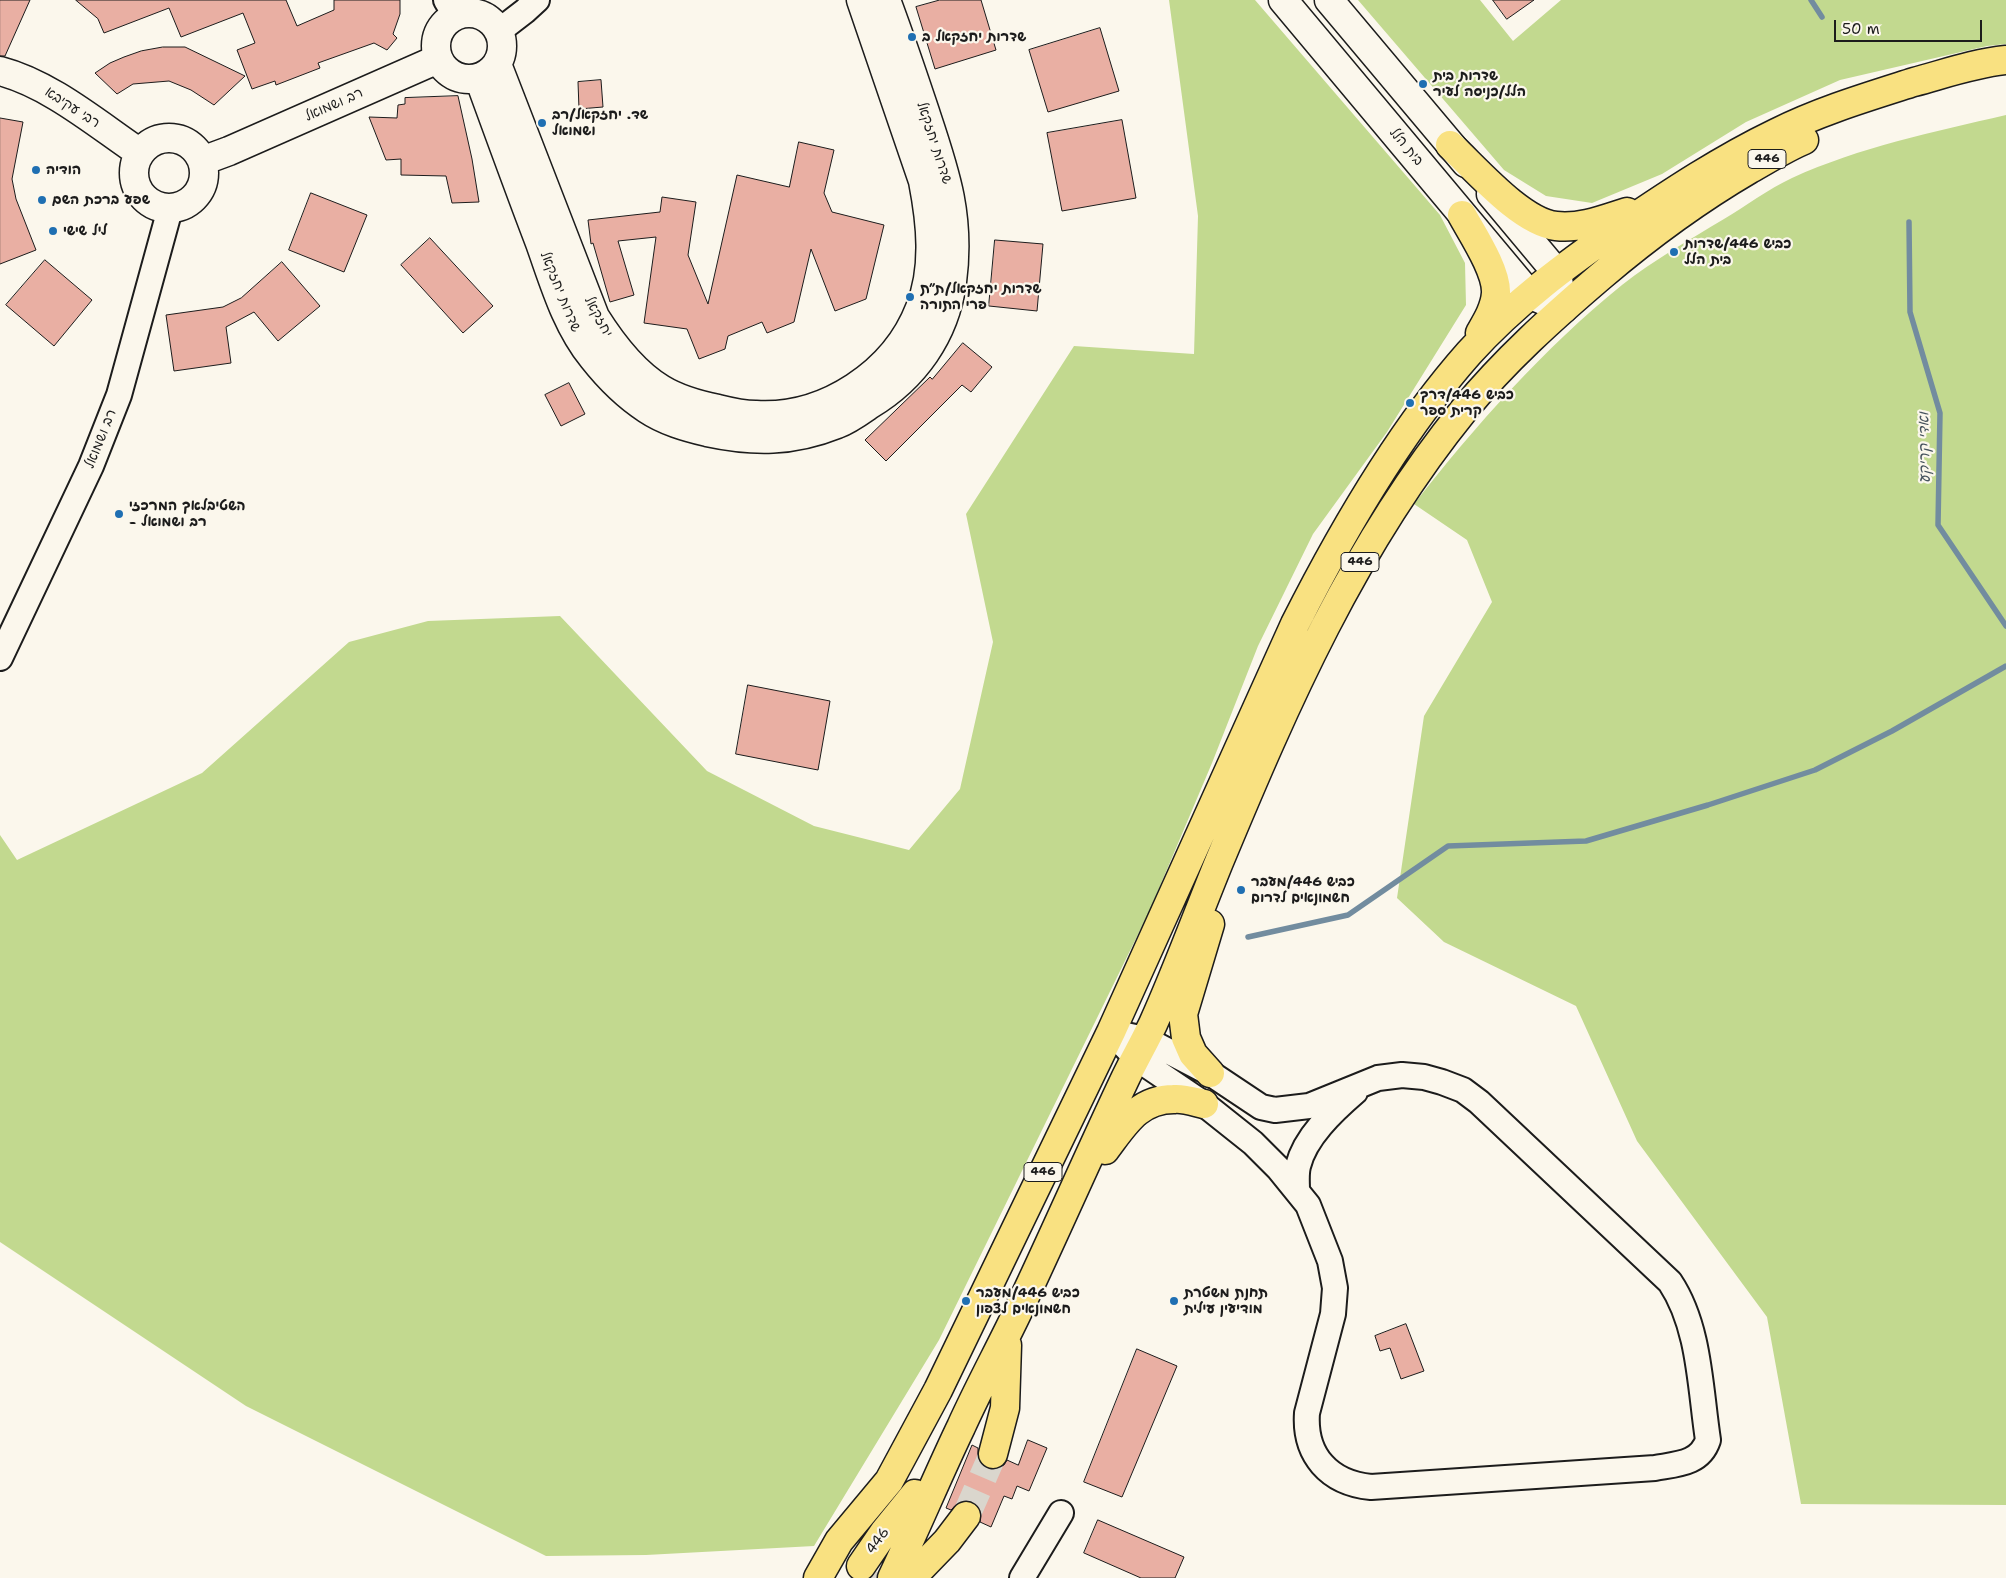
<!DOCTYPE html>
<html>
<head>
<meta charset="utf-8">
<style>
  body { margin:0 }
  #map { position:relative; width:2006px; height:1578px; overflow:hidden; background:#fbf7ec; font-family:"Shantell Sans",sans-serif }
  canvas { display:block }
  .scale { position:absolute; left:1834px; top:20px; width:148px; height:22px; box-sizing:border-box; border:2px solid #1c1c1c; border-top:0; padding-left:6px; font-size:15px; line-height:18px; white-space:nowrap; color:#1c1c1c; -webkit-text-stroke:4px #fbf7ec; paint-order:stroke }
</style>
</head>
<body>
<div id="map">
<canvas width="2006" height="1578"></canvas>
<div class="scale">50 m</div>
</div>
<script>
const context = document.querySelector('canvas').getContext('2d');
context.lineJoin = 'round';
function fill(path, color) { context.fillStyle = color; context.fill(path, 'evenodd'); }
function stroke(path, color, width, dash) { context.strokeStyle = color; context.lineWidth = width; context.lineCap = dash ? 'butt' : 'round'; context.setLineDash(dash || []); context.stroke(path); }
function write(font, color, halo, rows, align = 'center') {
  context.font = font + ' "Shantell Sans","Playpen Sans Hebrew",sans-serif'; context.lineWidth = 4.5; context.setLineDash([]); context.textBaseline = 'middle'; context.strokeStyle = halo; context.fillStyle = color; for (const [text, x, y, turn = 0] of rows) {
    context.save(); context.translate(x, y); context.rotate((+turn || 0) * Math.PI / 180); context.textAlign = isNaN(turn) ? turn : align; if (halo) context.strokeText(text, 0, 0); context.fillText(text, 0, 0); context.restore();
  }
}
const green = new Path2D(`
  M 1169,0 L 1255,0 L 1440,215 L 1465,263 L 1466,305 L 1387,432 L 1313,534 L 1258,646 L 1212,763 L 1149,912 L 939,1340 L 814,1546 L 646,1555 L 546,1556 L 246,1406 L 0,1242 L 0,835 L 17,860 L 202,773 L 349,642 L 428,621 L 560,616 L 707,771 L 814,826 L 909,850 L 960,789 L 993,642 L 966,514 L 1074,346 L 1194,354 L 1198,216 Z
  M 1358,0 L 1480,0 L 1513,41 L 1561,0 L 2006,0 L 2006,44 L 1987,46 L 1840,80 L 1746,122 L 1662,174 L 1592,203 L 1546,196 L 1504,170 Z
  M 2006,115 L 2006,1505 L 1801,1504 L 1767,1317 L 1637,1141 L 1576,1006 L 1444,942 L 1397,898 L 1424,716 L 1492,602 L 1467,540 L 1414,504 C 1476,425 1544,348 1622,285 C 1654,260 1689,240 1724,219 C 1746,206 1768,189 1792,178 C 1860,147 1933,132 2006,115 Z`);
const stream = new Path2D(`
  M 1811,0 L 1822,17
  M 1909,222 L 1910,312 L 1940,413 L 1938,525 L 2006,626
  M 1248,937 L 1348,915 L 1448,846 L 1586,841 L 1708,805 L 1815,770 L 1892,731 L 2006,666`);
const building = new Path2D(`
  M 0,0 L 30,0 L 5,56 L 0,56 Z
  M 76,0 L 286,0 L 297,26 L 334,10 L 334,0 L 400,0 L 400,14 L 393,34 L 397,38 L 387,50 L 374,43 L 318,63 L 320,68 L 276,85 L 275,81 L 252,89 L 237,50 L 255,43 L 243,13 L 181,37 L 169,8 L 104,33 L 98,19 Z
  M 940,0 L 981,0 L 996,50 L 935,69 L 916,7 Z
  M 1493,0 L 1534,0 L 1507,19 Z
  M 1100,28 L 1119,91 L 1048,112 L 1029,50 Z
  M 163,47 L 185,47 L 245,76 L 214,105 L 191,90 L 169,81 L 133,84 L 117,94 L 95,73 L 110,63 L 124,57 L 141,51 Z
  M 601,80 L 603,107 L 579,109 L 578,82 Z
  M 458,96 L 472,159 L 479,202 L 452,203 L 446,176 L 401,175 L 401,159 L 386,160 L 369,117 L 397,118 L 398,105 L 405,104 L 405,98 Z
  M 0,118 L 23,122 L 12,179 L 16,199 L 36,250 L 0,264 Z
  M 1122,120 L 1136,198 L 1062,211 L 1047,133 Z
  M 799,142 L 834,150 L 824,193 L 832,212 L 884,225 L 866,299 L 835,311 L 811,249 L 794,322 L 767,333 L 762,322 L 728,336 L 725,349 L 699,359 L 687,329 L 644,323 L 656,237 L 618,241 L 634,295 L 610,302 L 593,243 L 591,244 L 588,220 L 660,212 L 662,197 L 696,202 L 688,255 L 708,304 L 737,175 L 789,187 Z
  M 311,193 L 367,215 L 344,272 L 289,250 Z
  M 430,238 L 493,306 L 463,333 L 401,265 Z
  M 995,240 L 1043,244 L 1037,311 L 989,306 Z
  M 45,260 L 92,300 L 54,346 L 6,305 Z
  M 282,262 L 320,306 L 278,341 L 254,312 L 226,327 L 231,363 L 174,371 L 166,315 L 223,307 L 241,298 Z
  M 963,343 L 992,367 L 971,392 L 962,385 L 886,461 L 865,440 L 930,377 L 932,379 Z
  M 569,383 L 585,414 L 561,426 L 545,395 Z
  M 748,685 L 830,701 L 818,770 L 736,754 Z
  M 1406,1324 L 1424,1371 L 1401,1379 L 1390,1348 L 1380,1351 L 1375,1336 Z
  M 1137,1349 L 1177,1366 L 1122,1497 L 1084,1482 Z
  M 1028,1440 L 1047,1448 L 1029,1491 L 1017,1486 L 1012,1499 L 1004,1496 L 991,1527 L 980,1522 L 981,1510 L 975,1503 L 967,1500 L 960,1501 L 951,1510 L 946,1508 L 972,1445 L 978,1448 L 978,1458 L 982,1465 L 989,1469 L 997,1469 L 1004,1465 L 1007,1460 L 1018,1465 Z
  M 1098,1520 L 1184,1557 L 1175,1578 L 1141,1578 L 1084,1553 Z`);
const primaryTunnel = new Path2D(`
  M 966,1516 L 993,1454
  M 872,1578 L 875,1571`);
const street = new Path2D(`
  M 446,0 L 455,15
  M 499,31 L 525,11 L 537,0
  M 0,658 L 91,466 L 119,395 L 170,209
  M 1111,1032 L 1145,1039 L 1210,1073 L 1261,1107 L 1275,1110 L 1309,1106 L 1378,1078 L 1402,1075 L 1424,1077 L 1442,1082 L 1463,1090 L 1479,1102 L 1670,1282 C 1700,1327 1700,1388 1708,1440 C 1700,1464 1677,1464 1655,1468 L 1371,1487 C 1329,1483 1304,1455 1307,1413 L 1333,1314 L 1335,1288 L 1330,1261 L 1308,1205 L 1278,1168 L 1253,1143 L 1204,1104 L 1136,1058 Z
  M 1297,1190 C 1297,1182 1296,1174 1298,1166 C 1305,1137 1333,1111 1355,1092
  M 1022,1578 L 1061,1513`);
const secondary = new Path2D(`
  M 1283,0 L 1529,294 L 1563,309
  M 1329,0 L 1466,163
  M436 46a33 33 0 1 1 66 0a33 33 0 1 1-66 0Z
  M 497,64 L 595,317 C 612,344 633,372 661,389 C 679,400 698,405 718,409 C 730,412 743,415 756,415 C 825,419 895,373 920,308 C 936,268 931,222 923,181 L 861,0
  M 0,71 C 50,84 97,124 140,153
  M 479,78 C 499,133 519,188 540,243 C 554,282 566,325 593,358 C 608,377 627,396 647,409 C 665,421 686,427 707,432 C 754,442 792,442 837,424 C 848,420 859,412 869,405 C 914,378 945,335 952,282 C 961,214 944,169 923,106 C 911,70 899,35 886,0
  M134 173a35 35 0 1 1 70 0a35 35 0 1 1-70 0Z
  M 202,161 L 229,151 L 438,59
  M 1491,194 L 1557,273 L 1561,297`);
const primary = new Path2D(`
  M 1450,145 C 1476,169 1521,222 1556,226 C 1580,229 1605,219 1627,212
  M 1462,215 C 1473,235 1497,271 1496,293 C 1495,308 1487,321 1480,333
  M 1210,1073 L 1193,1054 L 1186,1038 L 1183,1014 L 1210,924
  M 1105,1150 C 1124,1125 1138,1099 1174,1099 C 1183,1098 1195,1102 1204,1104
  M 993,1454 L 1005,1408 L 1007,1345
  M 861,1566 L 885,1531 L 915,1494
  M 916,1573 L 947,1541 L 966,1516
  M 818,1578 L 839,1541 L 889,1481 L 938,1390 L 1111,1032 L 1295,624 C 1342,531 1400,431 1469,353 C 1514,303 1567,264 1622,226 C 1672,192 1722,159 1776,133 C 1820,111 1867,97 1914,82 C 1944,74 1975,63 2006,60
  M 892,1578 C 916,1528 937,1477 961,1427 C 979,1387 1000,1349 1019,1309 C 1055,1233 1089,1155 1125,1079 C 1134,1060 1144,1043 1153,1024 C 1177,971 1197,916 1219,862 C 1286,701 1353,547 1464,410 C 1504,361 1553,317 1601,276 C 1648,236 1697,200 1750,169 C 1768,159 1785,148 1804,140`);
const markers = [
  [912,37,5,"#1f6fb2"],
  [1423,84,5,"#1f6fb2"],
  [542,123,5,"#1f6fb2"],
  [36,170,5,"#1f6fb2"],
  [42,200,5,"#1f6fb2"],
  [53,231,5,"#1f6fb2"],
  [1674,252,5,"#1f6fb2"],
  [910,297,5,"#1f6fb2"],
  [1410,403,5,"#1f6fb2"],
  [119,514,5,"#1f6fb2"],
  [1241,890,5,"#1f6fb2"],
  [966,1301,5,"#1f6fb2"],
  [1174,1301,5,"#1f6fb2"]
];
const shields = [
  [1767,159,38],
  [1360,562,38],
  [1043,1172,38]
];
const shieldNames = [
  ["446",1767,159],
  ["446",1360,562],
  ["446",1043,1172]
];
const poiNames = [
  ["שדרות יחזקאל ב",922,37],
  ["שדרות בית",1433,76],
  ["הלל/כניסה לעיר",1433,92],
  ["שד. יחזקאל/רב",552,115],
  ["ושמואל",552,131],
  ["הודיה",46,170],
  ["שפע ברכת השם",52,200],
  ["ליל שישי",63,231],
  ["כביש 446/שדרות",1684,244],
  ["בית הלל",1684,260],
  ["שדרות יחזקאל/ת״ת",920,289],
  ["פרי התורה",920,305],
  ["כביש 446/דרך",1420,395],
  ["קרית ספר",1420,411],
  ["השטיבלאך המרכזי",129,506],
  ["- רב ושמואל",129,522],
  ["כביש 446/מעבר",1251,882],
  ["חשמונאים לדרום",1251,898],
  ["כביש 446/מעבר",976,1293],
  ["חשמונאים לצפון",976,1309],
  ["תחנת משטרת",1184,1293],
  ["מודיעין עילית",1184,1309]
];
const streetNames = [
  ["רב ושמואל",334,105,-24],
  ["רבי עקיבא",72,108,33],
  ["שדרות יחזקאל",934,143,72],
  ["בית הלל",1406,147,50],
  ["שדרות יחזקאל",560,292,68],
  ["יחזקאל",598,317,62],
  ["רב ושמואל",101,439,-68],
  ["446",878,1541,-54]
];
const waterNames = [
  ["ואדי קריקע",1925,448,-91]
];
fill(green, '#c2d98f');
stroke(stream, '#728c9f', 5.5);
fill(building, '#e9afa3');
stroke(building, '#1c1c1c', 1);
stroke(primaryTunnel, '#dad6cd', 28, [28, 14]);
stroke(street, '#1c1c1c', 28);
stroke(secondary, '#1c1c1c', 31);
stroke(primary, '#1c1c1c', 31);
stroke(street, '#fbf7ec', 24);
stroke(secondary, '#fbf7ec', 28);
stroke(primary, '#f9e181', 28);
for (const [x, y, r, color] of markers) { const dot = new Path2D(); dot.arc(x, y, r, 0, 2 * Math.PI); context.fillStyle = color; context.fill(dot); stroke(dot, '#fbf7ec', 2); }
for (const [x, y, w] of shields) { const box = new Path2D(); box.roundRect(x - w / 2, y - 9.5, w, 19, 4); context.fillStyle = '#fbf7ec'; context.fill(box); stroke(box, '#1c1c1c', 1); }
write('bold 12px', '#1c1c1c', null, shieldNames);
write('bold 14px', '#1c1c1c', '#fbf7ec', poiNames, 'left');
write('14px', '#1c1c1c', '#fbf7ec', streetNames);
write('italic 15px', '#47545e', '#fbf7ec', waterNames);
</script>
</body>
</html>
